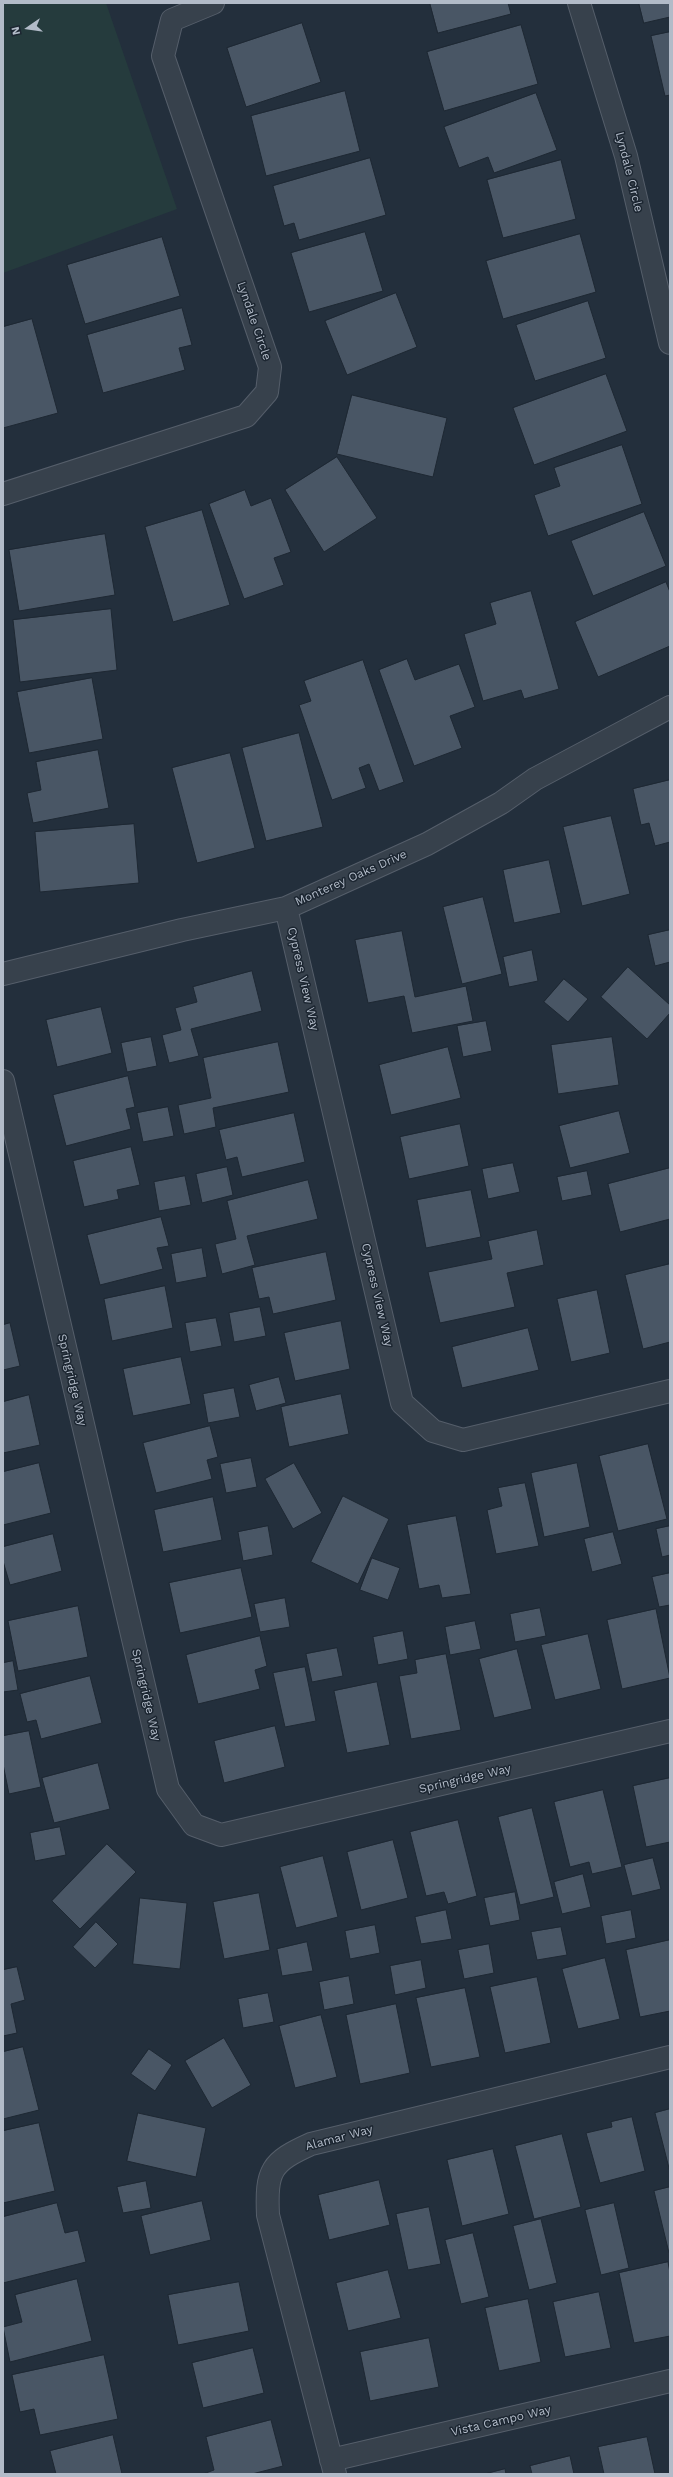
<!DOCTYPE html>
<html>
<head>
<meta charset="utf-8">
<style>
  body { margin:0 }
  #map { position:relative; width:673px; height:2477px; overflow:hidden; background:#232f3c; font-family:"Work Sans",sans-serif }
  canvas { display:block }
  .frame { position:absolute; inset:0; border:4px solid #b2bbc8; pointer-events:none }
  .north { position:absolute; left:8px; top:8px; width:40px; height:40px; -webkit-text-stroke:3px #1c2631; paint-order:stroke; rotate:257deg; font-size:11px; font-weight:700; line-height:16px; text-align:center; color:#b2bbc8 }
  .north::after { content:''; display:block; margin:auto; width:14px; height:18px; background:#b2bbc8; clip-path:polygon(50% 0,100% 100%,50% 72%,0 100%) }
</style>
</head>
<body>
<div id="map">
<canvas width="673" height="2477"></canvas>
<div class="frame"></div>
<div class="north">N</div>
</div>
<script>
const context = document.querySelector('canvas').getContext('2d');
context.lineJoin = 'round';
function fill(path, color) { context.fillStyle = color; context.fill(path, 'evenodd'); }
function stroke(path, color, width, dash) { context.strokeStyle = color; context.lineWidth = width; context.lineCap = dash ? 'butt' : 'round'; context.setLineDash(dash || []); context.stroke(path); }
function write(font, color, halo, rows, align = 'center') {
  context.font = font + ' "Work Sans",sans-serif'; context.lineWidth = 3; context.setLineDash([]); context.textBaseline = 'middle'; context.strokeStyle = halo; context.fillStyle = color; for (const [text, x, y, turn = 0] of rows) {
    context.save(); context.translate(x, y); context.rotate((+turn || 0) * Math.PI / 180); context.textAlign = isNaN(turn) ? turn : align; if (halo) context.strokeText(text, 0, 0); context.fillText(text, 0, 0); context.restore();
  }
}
const green = new Path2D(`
  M 3,3 L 106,3 L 177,209 L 3,273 Z`);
const building = new Path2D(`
  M 430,3 L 508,3 L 511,14 L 438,33 Z
  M 639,3 L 670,3 L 670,17 L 644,23 Z
  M 302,23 L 321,82 L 246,107 L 227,48 Z
  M 521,25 L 538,84 L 444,111 L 427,52 Z
  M 670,32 L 670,95 L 665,96 L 651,36 Z
  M 345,91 L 360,151 L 266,176 L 251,116 Z
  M 536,93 L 557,150 L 494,173 L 488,157 L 459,168 L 444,127 Z
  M 370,158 L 386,215 L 299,240 L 294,223 L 284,226 L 273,186 Z
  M 561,160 L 576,219 L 503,238 L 487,180 Z
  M 365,232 L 383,291 L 309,312 L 291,253 Z
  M 580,234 L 596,292 L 503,319 L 486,261 Z
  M 162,237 L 180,296 L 85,324 L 67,265 Z
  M 396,293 L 417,347 L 347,375 L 325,321 Z
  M 588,301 L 606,358 L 535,381 L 516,325 Z
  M 182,308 L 192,345 L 179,348 L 185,370 L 103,393 L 87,335 Z
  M 32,319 L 58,413 L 3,428 L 3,327 Z
  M 606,374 L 627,431 L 534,465 L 513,408 Z
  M 352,395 L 447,418 L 433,477 L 337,454 Z
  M 622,445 L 642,504 L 548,536 L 534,495 L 560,486 L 554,468 Z
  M 337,457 L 377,518 L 324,552 L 285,490 Z
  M 245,490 L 251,506 L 271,498 L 291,552 L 274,558 L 284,585 L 244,599 L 209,504 Z
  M 202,510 L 230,605 L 173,622 L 145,527 Z
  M 644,512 L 666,566 L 593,596 L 571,541 Z
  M 105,534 L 115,595 L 19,611 L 9,550 Z
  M 666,582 L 670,592 L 670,646 L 598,677 L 575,622 Z
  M 531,591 L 559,689 L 524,699 L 521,690 L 483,701 L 464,634 L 496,624 L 490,603 Z
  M 111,609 L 117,670 L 20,682 L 13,620 Z
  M 407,659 L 415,680 L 459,664 L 475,707 L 450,716 L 462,748 L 414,766 L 379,670 Z
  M 363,660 L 404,782 L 379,791 L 369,764 L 359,768 L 366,788 L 332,800 L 299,705 L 311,701 L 304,681 Z
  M 92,678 L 103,739 L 29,753 L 17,692 Z
  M 299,733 L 323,827 L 266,841 L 242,748 Z
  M 98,750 L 109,808 L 33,823 L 27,793 L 41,790 L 36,762 Z
  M 230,753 L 255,848 L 197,863 L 172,768 Z
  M 670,780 L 670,842 L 655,846 L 649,823 L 641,825 L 633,789 Z
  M 611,816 L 630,894 L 582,906 L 563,827 Z
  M 134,824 L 139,883 L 40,892 L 35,832 Z
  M 549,860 L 561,913 L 514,923 L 503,870 Z
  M 483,897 L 502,974 L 462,984 L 443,907 Z
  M 670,930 L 670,962 L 655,966 L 648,935 Z
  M 402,931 L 415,997 L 466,986 L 473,1021 L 412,1033 L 404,996 L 368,1003 L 355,940 Z
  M 532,950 L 538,981 L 509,987 L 503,957 Z
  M 628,967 L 670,1005 L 670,1013 L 647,1039 L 601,997 Z
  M 252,971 L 262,1011 L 191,1029 L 199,1056 L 169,1063 L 162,1035 L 181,1030 L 175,1008 L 197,1002 L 193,987 Z
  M 564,979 L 588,999 L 568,1022 L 544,1002 Z
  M 101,1007 L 112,1053 L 57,1067 L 46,1020 Z
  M 486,1021 L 492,1051 L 463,1057 L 457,1026 Z
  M 151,1037 L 157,1066 L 127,1072 L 121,1043 Z
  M 612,1037 L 619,1085 L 558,1094 L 551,1045 Z
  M 278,1042 L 289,1092 L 213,1108 L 216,1127 L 184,1134 L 178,1105 L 211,1098 L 203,1058 Z
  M 448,1047 L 461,1098 L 391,1115 L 379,1065 Z
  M 128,1076 L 135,1107 L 126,1109 L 131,1129 L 66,1146 L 53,1095 Z
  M 168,1107 L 174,1136 L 143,1142 L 137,1113 Z
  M 619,1111 L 630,1153 L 570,1168 L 559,1126 Z
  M 294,1113 L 305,1162 L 242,1177 L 237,1157 L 226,1160 L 219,1130 Z
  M 460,1124 L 469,1166 L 409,1179 L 400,1137 Z
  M 131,1147 L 140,1185 L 117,1190 L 119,1199 L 84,1207 L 73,1161 Z
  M 513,1163 L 520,1192 L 488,1199 L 482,1169 Z
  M 227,1167 L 233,1195 L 202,1203 L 196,1174 Z
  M 670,1168 L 670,1219 L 620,1232 L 608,1184 Z
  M 587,1171 L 592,1195 L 562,1201 L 557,1177 Z
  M 185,1176 L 191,1205 L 159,1211 L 154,1182 Z
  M 308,1180 L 318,1219 L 247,1236 L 255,1265 L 222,1274 L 215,1244 L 236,1239 L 227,1201 Z
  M 471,1190 L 481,1237 L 426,1248 L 417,1200 Z
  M 161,1217 L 169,1246 L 157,1248 L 163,1269 L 100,1285 L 87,1235 Z
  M 537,1230 L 544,1265 L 507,1273 L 515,1307 L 440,1323 L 428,1272 L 492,1259 L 488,1241 Z
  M 202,1248 L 207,1277 L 176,1283 L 171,1254 Z
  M 326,1252 L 336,1300 L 273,1314 L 269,1297 L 259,1299 L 252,1268 Z
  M 670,1264 L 670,1342 L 643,1349 L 625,1275 Z
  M 165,1286 L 173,1328 L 112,1341 L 104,1299 Z
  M 597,1290 L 610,1353 L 571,1362 L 557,1299 Z
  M 260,1307 L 266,1336 L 234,1342 L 229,1313 Z
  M 216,1318 L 222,1346 L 190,1352 L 185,1323 Z
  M 341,1321 L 350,1369 L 295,1381 L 284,1333 Z
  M 10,1323 L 20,1366 L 3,1370 L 3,1325 Z
  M 528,1328 L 539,1370 L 462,1388 L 452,1347 Z
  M 181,1357 L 191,1404 L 133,1416 L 123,1369 Z
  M 279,1377 L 286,1403 L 256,1411 L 249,1385 Z
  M 234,1388 L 240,1417 L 208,1423 L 203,1394 Z
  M 341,1394 L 349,1434 L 289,1447 L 281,1407 Z
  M 29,1395 L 40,1445 L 3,1453 L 3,1402 Z
  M 210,1426 L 218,1457 L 207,1460 L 212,1479 L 156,1493 L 143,1443 Z
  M 648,1444 L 667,1519 L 618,1531 L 599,1456 Z
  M 251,1458 L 257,1487 L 226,1493 L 220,1464 Z
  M 39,1463 L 51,1513 L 3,1525 L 3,1472 Z
  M 294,1463 L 322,1513 L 293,1529 L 265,1479 Z
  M 577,1463 L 590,1527 L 544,1537 L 531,1473 Z
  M 525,1483 L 539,1546 L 496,1554 L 487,1510 L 502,1506 L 498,1488 Z
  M 343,1496 L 389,1519 L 358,1584 L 311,1562 Z
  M 213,1497 L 222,1540 L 163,1552 L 154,1510 Z
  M 456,1516 L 471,1594 L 442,1598 L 439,1585 L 419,1589 L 407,1525 Z
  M 268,1526 L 273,1555 L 243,1561 L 238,1532 Z
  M 670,1526 L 670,1555 L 662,1557 L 656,1529 Z
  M 613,1532 L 622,1564 L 592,1572 L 584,1539 Z
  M 53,1534 L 62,1571 L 10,1585 L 3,1561 L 3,1547 Z
  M 372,1558 L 400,1568 L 388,1600 L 360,1590 Z
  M 241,1568 L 252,1617 L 180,1633 L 169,1583 Z
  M 670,1573 L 670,1605 L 659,1607 L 652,1577 Z
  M 285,1598 L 290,1627 L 260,1632 L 254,1604 Z
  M 78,1606 L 88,1657 L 18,1671 L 8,1621 Z
  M 540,1608 L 546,1636 L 515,1642 L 510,1614 Z
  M 656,1609 L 670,1678 L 622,1689 L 607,1620 Z
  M 475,1621 L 481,1649 L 450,1655 L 445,1627 Z
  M 403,1631 L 408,1659 L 378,1665 L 373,1637 Z
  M 588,1634 L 601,1689 L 555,1700 L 541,1645 Z
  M 260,1636 L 267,1666 L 255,1670 L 260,1689 L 198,1704 L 186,1655 Z
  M 337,1648 L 343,1676 L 312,1682 L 306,1654 Z
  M 517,1649 L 532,1709 L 494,1718 L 479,1659 Z
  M 446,1654 L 461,1730 L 411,1739 L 399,1676 L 417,1673 L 415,1660 Z
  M 13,1661 L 18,1690 L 3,1692 L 3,1663 Z
  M 305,1667 L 316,1721 L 285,1727 L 273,1673 Z
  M 90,1676 L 102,1723 L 41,1739 L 36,1720 L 27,1722 L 20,1694 Z
  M 377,1682 L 390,1745 L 347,1753 L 334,1691 Z
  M 275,1726 L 285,1767 L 224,1783 L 214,1741 Z
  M 29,1731 L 41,1787 L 9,1794 L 3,1764 L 3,1736 Z
  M 98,1763 L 110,1809 L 54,1823 L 42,1778 Z
  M 670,1778 L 670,1842 L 646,1847 L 633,1786 Z
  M 603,1790 L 622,1867 L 592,1874 L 589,1862 L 570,1867 L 554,1802 Z
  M 532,1808 L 554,1897 L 520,1905 L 498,1817 Z
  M 458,1820 L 477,1896 L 448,1904 L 444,1892 L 426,1896 L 410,1832 Z
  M 60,1827 L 66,1855 L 35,1861 L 30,1833 Z
  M 393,1840 L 408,1898 L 361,1910 L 347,1852 Z
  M 107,1844 L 136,1872 L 80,1929 L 52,1901 Z
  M 323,1856 L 338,1917 L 296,1928 L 280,1867 Z
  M 653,1858 L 661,1889 L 632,1896 L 624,1865 Z
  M 583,1874 L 591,1907 L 562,1914 L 554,1882 Z
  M 515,1892 L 520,1920 L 490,1926 L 484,1898 Z
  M 259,1893 L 270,1950 L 224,1959 L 213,1902 Z
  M 140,1898 L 187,1903 L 180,1969 L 133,1964 Z
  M 446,1910 L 452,1939 L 421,1944 L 415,1917 Z
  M 631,1910 L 636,1938 L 606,1944 L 601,1916 Z
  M 96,1922 L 118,1944 L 95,1968 L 73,1947 Z
  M 375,1925 L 380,1953 L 350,1959 L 345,1931 Z
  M 561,1927 L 567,1955 L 537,1960 L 531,1932 Z
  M 670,1940 L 670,2011 L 640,2017 L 626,1950 Z
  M 307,1942 L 313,1971 L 282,1976 L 277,1949 Z
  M 489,1944 L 494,1973 L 464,1979 L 458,1950 Z
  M 605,1958 L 620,2019 L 578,2029 L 562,1969 Z
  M 421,1960 L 426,1988 L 395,1995 L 390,1966 Z
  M 17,1967 L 25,2000 L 11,2004 L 17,2033 L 3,2036 L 3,1970 Z
  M 349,1976 L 354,2004 L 324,2010 L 319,1982 Z
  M 537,1977 L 551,2043 L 505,2053 L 490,1987 Z
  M 465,1988 L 480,2057 L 431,2067 L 416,1998 Z
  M 268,1993 L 274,2022 L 243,2028 L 238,1999 Z
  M 396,2004 L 410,2073 L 360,2084 L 346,2015 Z
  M 321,2015 L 337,2077 L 295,2088 L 279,2026 Z
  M 224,2038 L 251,2085 L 212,2108 L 185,2061 Z
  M 23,2047 L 39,2110 L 3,2119 L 3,2052 Z
  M 149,2049 L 172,2065 L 155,2091 L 131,2074 Z
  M 670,2109 L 670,2172 L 655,2113 Z
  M 138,2113 L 206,2128 L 196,2177 L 127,2161 Z
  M 632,2117 L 645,2171 L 600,2183 L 586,2133 L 612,2127 L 611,2122 Z
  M 39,2123 L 55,2191 L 3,2203 L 3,2131 Z
  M 562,2134 L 581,2207 L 534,2219 L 515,2146 Z
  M 493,2149 L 509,2214 L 462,2226 L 447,2160 Z
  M 379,2180 L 390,2225 L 329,2240 L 318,2195 Z
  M 146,2181 L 151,2208 L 123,2213 L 117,2187 Z
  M 670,2187 L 670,2253 L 669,2253 L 654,2191 Z
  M 202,2201 L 211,2240 L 150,2255 L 141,2216 Z
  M 57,2203 L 65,2233 L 78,2230 L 86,2262 L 3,2283 L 3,2217 Z
  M 614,2203 L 629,2268 L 601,2275 L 585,2210 Z
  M 429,2207 L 441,2264 L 408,2270 L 396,2214 Z
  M 541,2219 L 557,2283 L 529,2290 L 513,2226 Z
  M 473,2233 L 489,2297 L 461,2304 L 445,2240 Z
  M 668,2262 L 670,2273 L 670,2336 L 634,2343 L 619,2273 Z
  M 388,2270 L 401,2318 L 348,2331 L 336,2283 Z
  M 77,2279 L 92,2341 L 10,2362 L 3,2327 L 22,2322 L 15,2295 Z
  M 239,2282 L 249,2331 L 178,2345 L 168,2295 Z
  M 599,2292 L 611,2348 L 565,2357 L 553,2302 Z
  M 528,2299 L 541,2362 L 499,2371 L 485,2308 Z
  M 429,2338 L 439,2387 L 370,2401 L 360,2352 Z
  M 253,2348 L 264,2393 L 203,2408 L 192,2363 Z
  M 104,2355 L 118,2419 L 40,2435 L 34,2409 L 20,2412 L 12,2375 Z
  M 271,2420 L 283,2466 L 252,2474 L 203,2474 L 214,2470 L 206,2437 Z
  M 113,2435 L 122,2474 L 56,2474 L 50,2451 Z
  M 647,2437 L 655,2474 L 604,2474 L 598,2447 Z
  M 570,2456 L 574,2474 L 532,2474 L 530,2466 Z
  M 505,2469 L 506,2474 L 485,2474 Z`);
const minor = new Path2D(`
  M 579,3 L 626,156 L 670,343
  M 3,494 L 246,416 L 267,392 L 270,367 L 163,56 L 172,20 L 213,3
  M 286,908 L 402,1403 L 433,1431 L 463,1440 L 670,1391
  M 3,974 L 182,930 L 286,908 L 427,844 L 501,803 L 535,779 L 670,707
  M 3,1081 L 168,1789 L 194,1825 L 221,1835 L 670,1731
  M 331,2460 L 670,2381
  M 335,2474 L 268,2215 C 266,2170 271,2162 311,2144 L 670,2057`);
const streetNames = [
  ["Lyndale Circle",629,172,76],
  ["Lyndale Circle",254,321,71],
  ["Monterey Oaks Drive",351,878,-24],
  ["Cypress View Way",303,979,77],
  ["Cypress View Way",377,1295,77],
  ["Springridge Way",72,1380,77],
  ["Springridge Way",146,1695,77],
  ["Springridge Way",465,1779,-13],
  ["Alamar Way",339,2138,-15],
  ["Vista Campo Way",501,2421,-13]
];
fill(green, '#253b3d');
fill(building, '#495665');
stroke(building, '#1e2833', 1);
stroke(minor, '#555e6a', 24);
stroke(minor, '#37414c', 22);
write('12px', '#b2bbc8', '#1c2631', streetNames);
</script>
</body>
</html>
